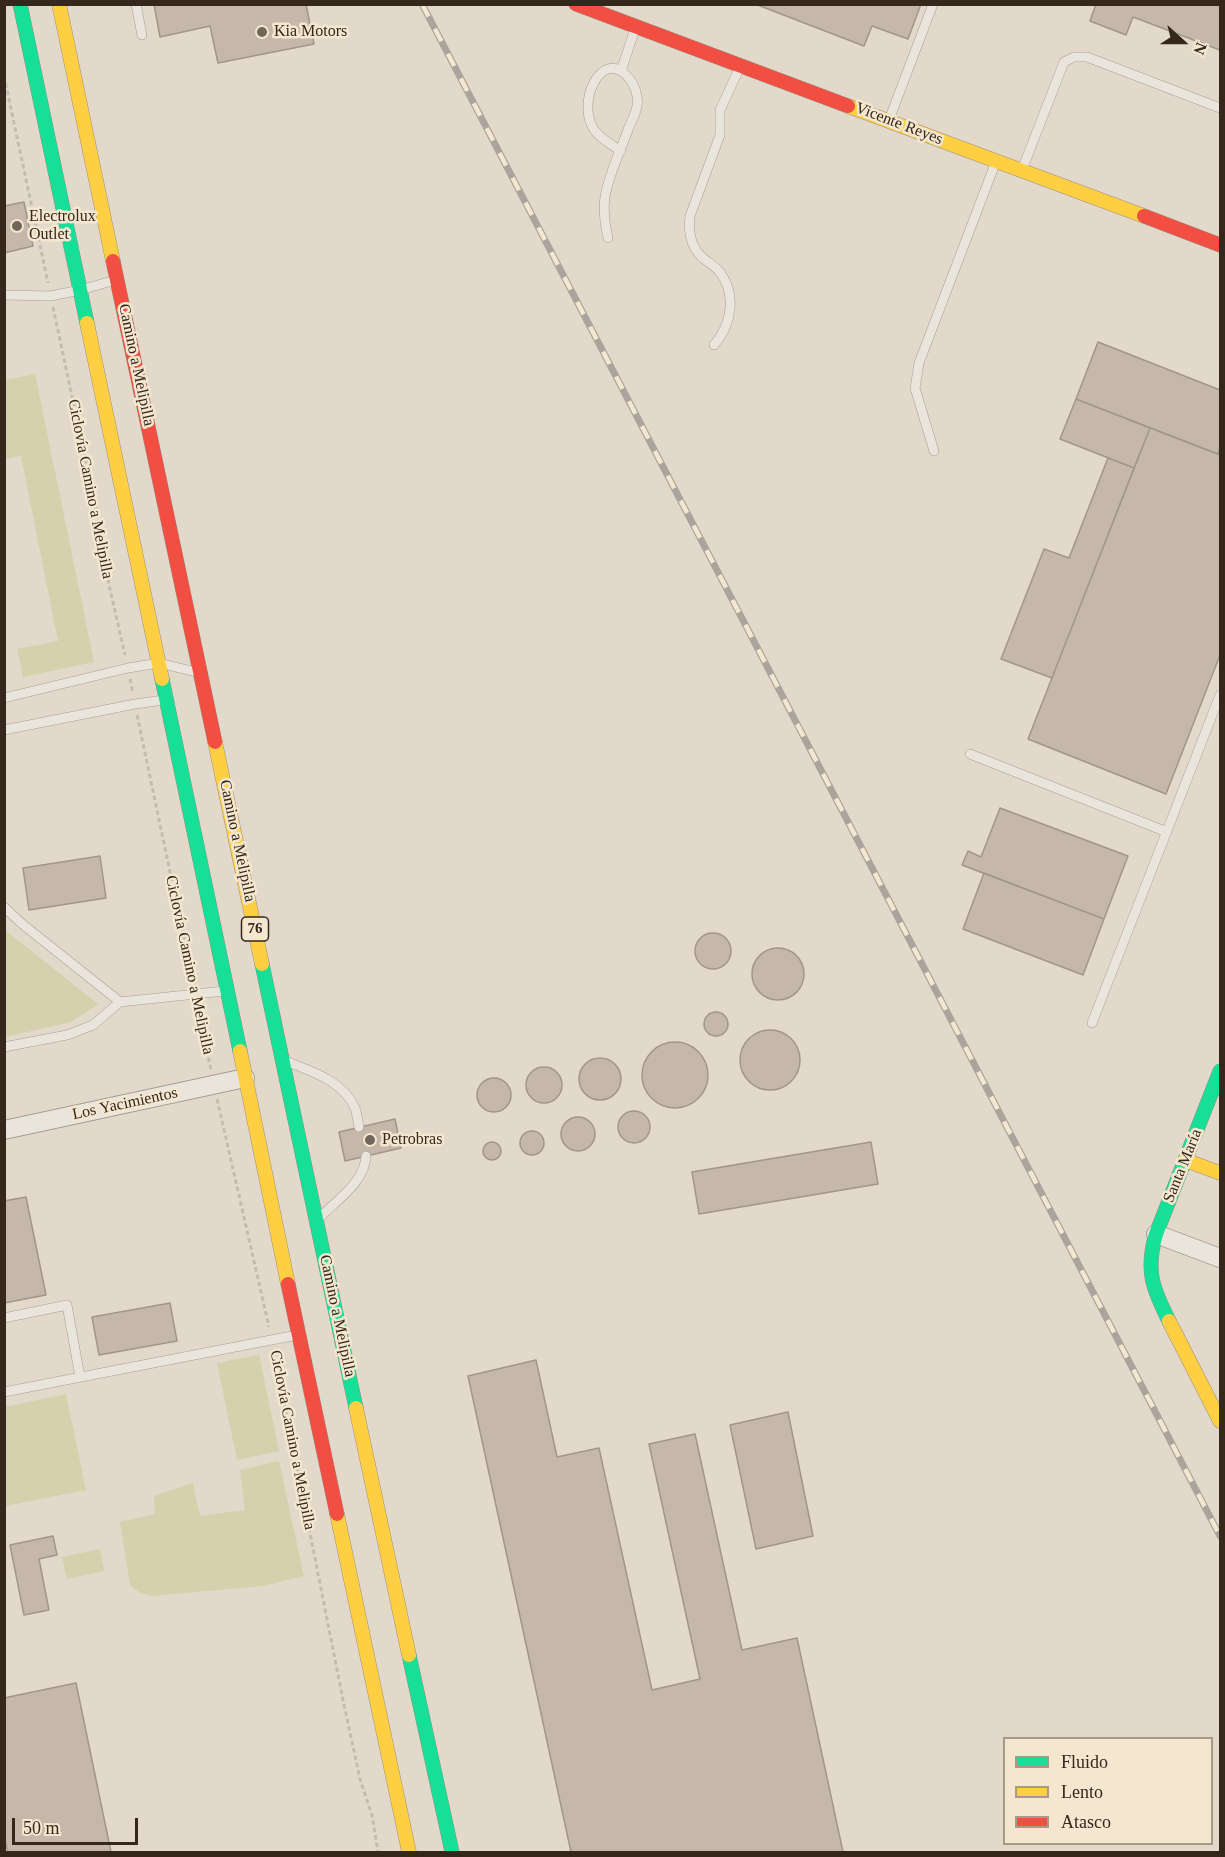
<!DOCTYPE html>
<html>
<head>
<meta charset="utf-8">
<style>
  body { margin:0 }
  #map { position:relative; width:1225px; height:1857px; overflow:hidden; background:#e2d9ca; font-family:Georgia,serif }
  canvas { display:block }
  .frame { position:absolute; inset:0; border:6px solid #35271c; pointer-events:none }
  .legend { position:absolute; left:1003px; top:1737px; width:210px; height:108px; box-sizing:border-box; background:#f4e7cf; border:2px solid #a89a87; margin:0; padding:8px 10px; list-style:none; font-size:18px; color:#35271c }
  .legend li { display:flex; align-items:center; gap:12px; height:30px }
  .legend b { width:30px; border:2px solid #a89a87 }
  .north { position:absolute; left:1153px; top:12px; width:60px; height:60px; -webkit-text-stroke:4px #f4e7cf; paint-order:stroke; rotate:111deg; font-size:16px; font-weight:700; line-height:24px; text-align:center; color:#35271c }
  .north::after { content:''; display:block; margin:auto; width:21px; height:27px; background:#35271c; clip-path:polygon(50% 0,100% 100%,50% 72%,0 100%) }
  .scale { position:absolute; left:12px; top:1818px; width:126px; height:27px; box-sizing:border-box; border:3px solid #35271c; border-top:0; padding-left:8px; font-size:18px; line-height:21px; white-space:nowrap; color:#35271c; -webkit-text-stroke:4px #f4e7cf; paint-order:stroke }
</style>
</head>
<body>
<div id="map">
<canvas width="1225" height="1857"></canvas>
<div class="frame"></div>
<ul class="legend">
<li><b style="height:8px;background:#16e098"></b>Fluido</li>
<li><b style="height:8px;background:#ffcf43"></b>Lento</li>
<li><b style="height:8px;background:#f24e42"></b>Atasco</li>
</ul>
<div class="north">N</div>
<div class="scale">50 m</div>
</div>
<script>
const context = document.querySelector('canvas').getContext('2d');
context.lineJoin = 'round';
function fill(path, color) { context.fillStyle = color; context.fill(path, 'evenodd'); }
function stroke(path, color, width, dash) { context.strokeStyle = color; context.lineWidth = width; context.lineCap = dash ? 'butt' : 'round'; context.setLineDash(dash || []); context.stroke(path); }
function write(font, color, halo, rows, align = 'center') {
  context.font = font + ' Georgia,serif'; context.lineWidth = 5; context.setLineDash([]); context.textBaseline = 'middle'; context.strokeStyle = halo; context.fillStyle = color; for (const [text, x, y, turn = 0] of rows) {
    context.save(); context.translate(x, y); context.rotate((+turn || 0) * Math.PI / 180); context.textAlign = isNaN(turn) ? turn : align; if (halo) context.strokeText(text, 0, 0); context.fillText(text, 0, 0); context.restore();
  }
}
const green = new Path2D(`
  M 35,374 L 94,662 L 23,677 L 17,649 L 58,641 L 21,456 L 5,459 L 5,380 Z
  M 5,930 L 98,1004 L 71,1022 L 5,1037 Z
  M 259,1355 L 279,1451 L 237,1460 L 217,1363 Z
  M 66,1394 L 86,1490 L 5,1506 L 5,1407 Z
  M 279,1461 L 304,1576 L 263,1586 L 152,1596 L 140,1593 L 130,1585 L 120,1522 L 155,1514 L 154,1496 L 193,1483 L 200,1516 L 245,1510 L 240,1470 Z
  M 100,1549 L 104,1571 L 67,1579 L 62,1557 Z`);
const building = new Path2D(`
  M 154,4 L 306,4 L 314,44 L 218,63 L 210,26 L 160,37 Z
  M 755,4 L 921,4 L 908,39 L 872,26 L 864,46 Z
  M 1096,4 L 1220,4 L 1220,50 L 1133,17 L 1126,35 L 1090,21 Z
  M 24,202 L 33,246 L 4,253 L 4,206 Z
  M 1098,342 L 1220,390 L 1220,448 L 1218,454 L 1076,399 Z
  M 1076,399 L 1150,428 L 1134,468 L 1060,439 Z
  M 1150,428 L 1220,455 L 1220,655 L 1166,794 L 1028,739 Z
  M 1108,458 L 1134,468 L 1052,678 L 1001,659 L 1044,549 L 1069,558 Z
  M 1000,808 L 1128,856 L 1104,919 L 962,865 L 968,851 L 981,857 Z
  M 100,856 L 106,898 L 29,910 L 23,868 Z
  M 984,873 L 1104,919 L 1083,975 L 963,929 Z
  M695 951a18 18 0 1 1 36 0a18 18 0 1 1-36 0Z
  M752 974a26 26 0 1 1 52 0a26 26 0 1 1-52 0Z
  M704 1024a12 12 0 1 1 24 0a12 12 0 1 1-24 0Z
  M740 1060a30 30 0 1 1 60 0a30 30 0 1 1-60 0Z
  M642 1075a33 33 0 1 1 66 0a33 33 0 1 1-66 0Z
  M579 1079a21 21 0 1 1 42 0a21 21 0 1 1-42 0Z
  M526 1085a18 18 0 1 1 36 0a18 18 0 1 1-36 0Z
  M477 1095a17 17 0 1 1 34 0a17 17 0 1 1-34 0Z
  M618 1127a16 16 0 1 1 32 0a16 16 0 1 1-32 0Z
  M561 1134a17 17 0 1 1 34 0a17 17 0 1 1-34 0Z
  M 395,1119 L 401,1148 L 345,1161 L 339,1132 Z
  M520 1143a12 12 0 1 1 24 0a12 12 0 1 1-24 0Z
  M 871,1142 L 878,1184 L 699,1214 L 692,1172 Z
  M483 1151a9 9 0 1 1 18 0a9 9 0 1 1-18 0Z
  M 26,1197 L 46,1295 L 4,1303 L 4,1201 Z
  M 170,1303 L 177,1341 L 99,1355 L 92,1317 Z
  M 536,1360 L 557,1457 L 599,1448 L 652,1690 L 700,1679 L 649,1444 L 695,1434 L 742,1650 L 797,1638 L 843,1852 L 571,1852 L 468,1376 Z
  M 788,1412 L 813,1536 L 756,1549 L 730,1425 Z
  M 53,1536 L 57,1555 L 39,1559 L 49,1610 L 24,1615 L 10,1545 Z
  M 76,1683 L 111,1852 L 8,1852 L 4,1837 L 4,1698 Z`);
const path = new Path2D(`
  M 4,76 L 48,283
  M 53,307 L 103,542 L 109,585 L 125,655
  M 130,679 L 133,694
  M 137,715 L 193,981
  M 198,1006 L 211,1070
  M 217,1099 L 269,1327
  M 274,1351 L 343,1700 L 360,1779 L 372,1815 L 378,1852`);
const lane = new Path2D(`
  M 136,4 L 142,35
  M 621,71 L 635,29
  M 889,120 L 933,4
  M 1022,170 L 1064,62 L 1074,57 L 1087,57 L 1220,108
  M 608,238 C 605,225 603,211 605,197 C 609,173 621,150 629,127 C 632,120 636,113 637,106 C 639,96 634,83 627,76 C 601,48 575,104 595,131 C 601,139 612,145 621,151
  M 4,295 L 50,296 L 81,290 L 115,280
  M 714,345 C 732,324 737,294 719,271 C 715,266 709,263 704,259 C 691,248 688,232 690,216 L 720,135 L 720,110 L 740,67
  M 934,451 L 915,388 L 919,363 L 995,164
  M 4,698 L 128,668 L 159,663 L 196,672
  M 4,730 L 135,704 L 164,700
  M 970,754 L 1167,832
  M 4,907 L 21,923 L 120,1002
  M 1092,1023 L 1220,695
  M 4,1047 L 67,1035 L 93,1025 L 120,1002 L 224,991
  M 288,1062 C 313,1072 343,1081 355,1108 C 357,1114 358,1121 359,1127
  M 320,1217 C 337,1200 365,1182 366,1156
  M 4,1318 L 67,1305 L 80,1377
  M 4,1392 L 297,1335`);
const street = new Path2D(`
  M 4,1130 L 245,1078
  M 1156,1234 L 1220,1258`);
const fast = new Path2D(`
  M 20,4 L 87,323
  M 162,679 L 240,1051
  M 262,964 L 356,1408
  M 1169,1321 C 1153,1289 1145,1271 1156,1234 L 1220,1071
  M 409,1655 L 452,1852`);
const slow = new Path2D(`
  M 59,4 L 113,261
  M 848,106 L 1144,216
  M 87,323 L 162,679
  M 215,742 L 262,964
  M 240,1051 L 288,1284
  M 1185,1160 L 1220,1173
  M 1169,1321 L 1220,1421
  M 356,1408 L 409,1655
  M 337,1514 L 409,1852`);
const jam = new Path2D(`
  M 576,4 L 848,106
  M 1144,216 L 1220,245
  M 113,261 L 215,742
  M 288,1284 L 337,1514`);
const rail = new Path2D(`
  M 422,4 L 1220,1536`);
const markers = [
  [262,32,6,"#726559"],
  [17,226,6,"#726559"],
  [370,1140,6,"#726559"]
];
const shields = [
  [255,929,27]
];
const shieldNames = [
  ["76",255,929]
];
const poiNames = [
  ["Kia Motors",274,32],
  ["Electrolux",29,217],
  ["Outlet",29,235],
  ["Petrobras",382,1140]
];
const streetNames = [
  ["Vicente Reyes",899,124,21],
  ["Camino a Melipilla",136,365,78],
  ["Ciclovía Camino a Melipilla",90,489,79],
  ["Camino a Melipilla",237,841,78],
  ["Ciclovía Camino a Melipilla",189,965,78],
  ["Los Yacimientos",125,1104,-12],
  ["Santa María",1183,1166,-68],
  ["Camino a Melipilla",337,1316,78],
  ["Ciclovía Camino a Melipilla",292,1440,79]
];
fill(green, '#d4d1ac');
fill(building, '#c6b7ab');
stroke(building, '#a2958a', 1.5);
stroke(lane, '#a79e94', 10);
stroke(street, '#a79e94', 20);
stroke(fast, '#978e84', 15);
stroke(slow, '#978e84', 15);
stroke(jam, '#978e84', 15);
stroke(path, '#c3bcb3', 3, [4.5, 3]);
stroke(lane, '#eae5dc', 9);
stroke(street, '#eae5dc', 18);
stroke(fast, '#16e098', 14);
stroke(slow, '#ffcf43', 14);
stroke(jam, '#f24e42', 14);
stroke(rail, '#aaa49c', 7);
stroke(rail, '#f4e7cf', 4.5, [14]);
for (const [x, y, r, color] of markers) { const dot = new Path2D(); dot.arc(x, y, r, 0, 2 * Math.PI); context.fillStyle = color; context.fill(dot); stroke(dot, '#f4e7cf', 2); }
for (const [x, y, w] of shields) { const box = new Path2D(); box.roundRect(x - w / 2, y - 12, w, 24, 4.5); context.fillStyle = '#f4e7cf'; context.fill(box); stroke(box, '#35271c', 1.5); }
write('bold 15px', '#35271c', null, shieldNames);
write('16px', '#35271c', '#f4e7cf', poiNames, 'left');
write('16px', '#35271c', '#f4e7cf', streetNames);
</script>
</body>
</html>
